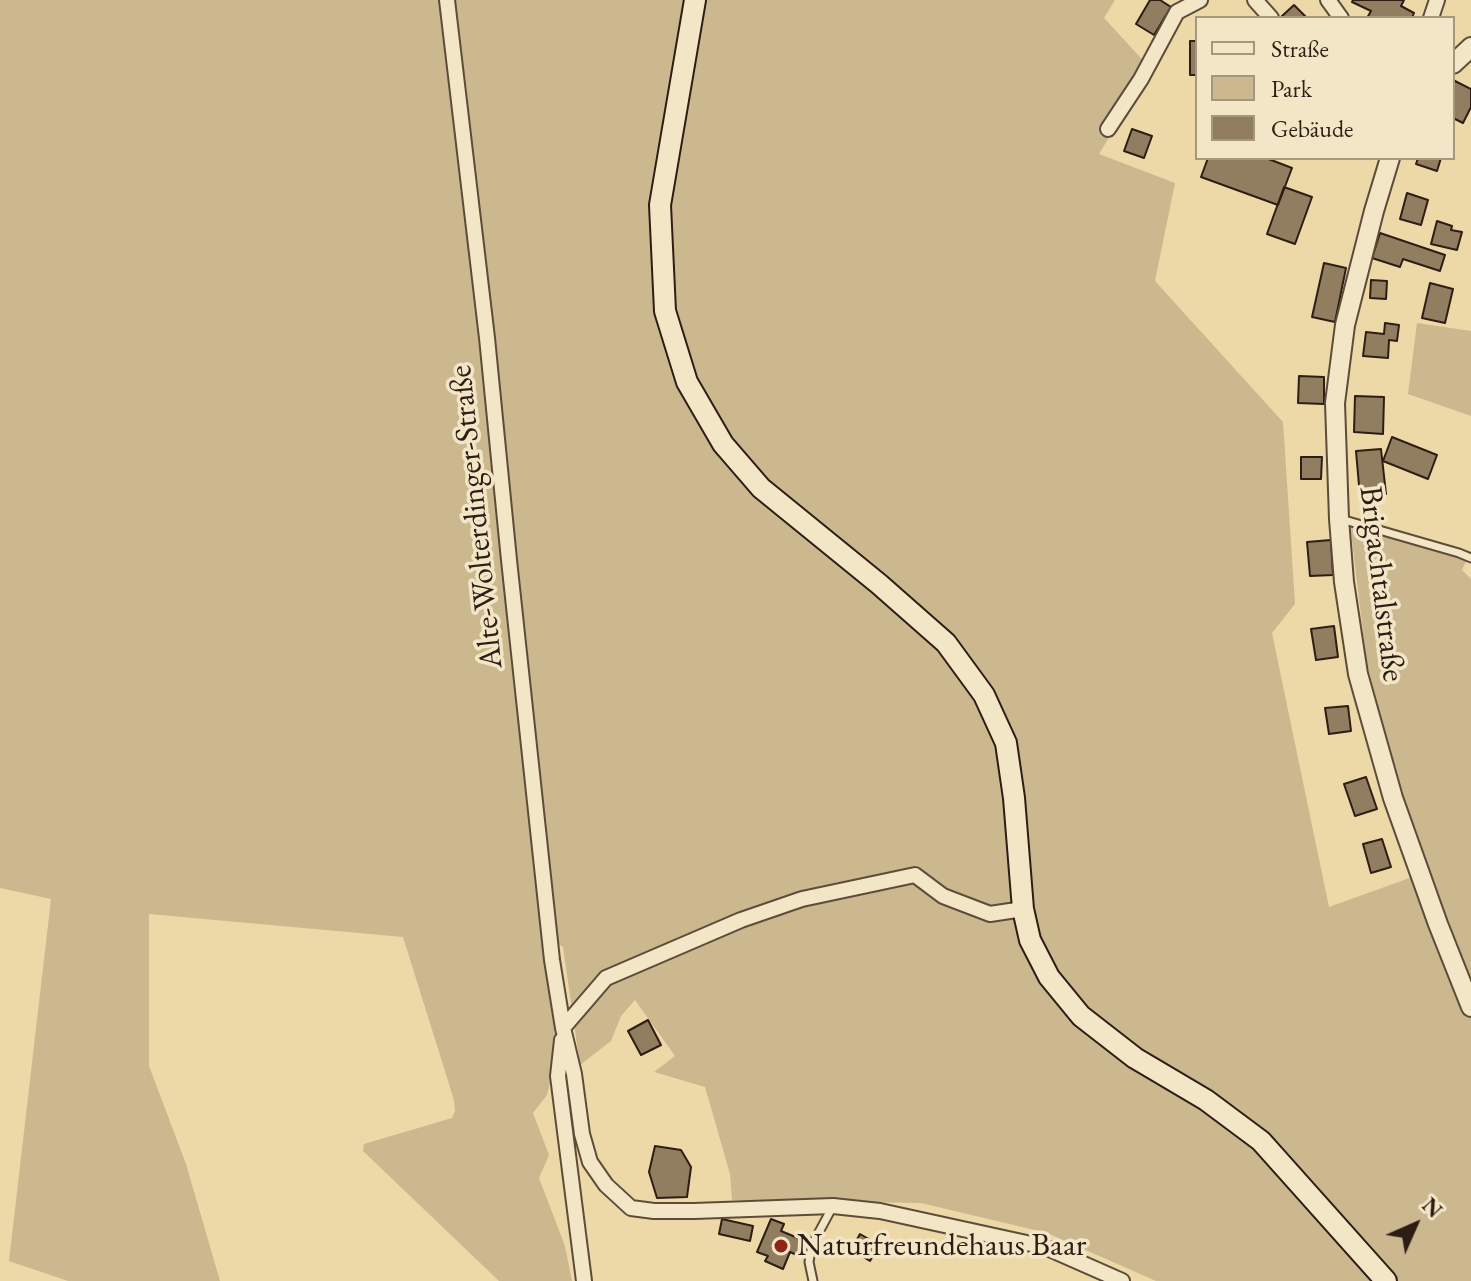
<!DOCTYPE html>
<html>
<head>
<meta charset="utf-8">
<style>
  body { margin:0 }
  #map { position:relative; width:1471px; height:1281px; overflow:hidden; background:#edd8a7; font-family:"EB Garamond",serif }
  canvas { display:block }
  .legend { position:absolute; left:1195px; top:16px; width:260px; height:144px; box-sizing:border-box; background:#f3e6c6; border:2px solid #a4967f; margin:0; padding:10px 14px; list-style:none; font-size:24px; color:#2d1d15 }
  .legend li { display:flex; align-items:center; gap:16px; height:40px }
  .legend b { width:40px; border:2px solid #a4967f }
  .north { position:absolute; left:1375px; top:1185px; width:80px; height:80px; -webkit-text-stroke:6px #f3e6c6; paint-order:stroke; rotate:45deg; font-size:22px; font-weight:700; line-height:32px; text-align:center; color:#2d1d15 }
  .north::after { content:''; display:block; margin:auto; width:28px; height:36px; background:#2d1d15; clip-path:polygon(50% 0,100% 100%,50% 72%,0 100%) }
</style>
</head>
<body>
<div id="map">
<canvas width="1471" height="1281"></canvas>
<ul class="legend">
<li><b style="height:10px;background:#f3e6c6"></b>Straße</li>
<li><b style="height:22px;background:#ccb88e"></b>Park</li>
<li><b style="height:22px;background:#917e61"></b>Gebäude</li>
</ul>
<div class="north">N</div>
</div>
<script>
const context = document.querySelector('canvas').getContext('2d');
context.lineJoin = 'round';
function fill(path, color) { context.fillStyle = color; context.fill(path, 'evenodd'); }
function stroke(path, color, width, dash) { context.strokeStyle = color; context.lineWidth = width; context.lineCap = dash ? 'butt' : 'round'; context.setLineDash(dash || []); context.stroke(path); }
function write(font, color, halo, rows, align = 'center') {
  context.font = font + ' "EB Garamond",serif'; context.lineWidth = 7; context.setLineDash([]); context.textBaseline = 'middle'; context.strokeStyle = halo; context.fillStyle = color; for (const [text, x, y, turn = 0] of rows) {
    context.save(); context.translate(x, y); context.rotate((+turn || 0) * Math.PI / 180); context.textAlign = isNaN(turn) ? turn : align; if (halo) context.strokeText(text, 0, 0); context.fillText(text, 0, 0); context.restore();
  }
}
const green = new Path2D(`
  M 0,0 L 1115,0 L 1104,18 L 1151,69 L 1099,154 L 1175,183 L 1155,281 L 1283,422 L 1295,604 L 1272,633 L 1329,907 L 1429,871 L 1404,805 L 1367,665 L 1350,524 L 1468,557 L 1462,570 L 1471,579 L 1471,1281 L 1156,1281 L 1047,1233 L 921,1203 L 732,1200 L 730,1174 L 705,1087 L 654,1072 L 675,1056 L 635,1000 L 621,1016 L 611,1041 L 580,1065 L 563,947 L 550,938 L 563,1028 L 547,1095 L 533,1113 L 549,1155 L 539,1178 L 565,1246 L 572,1281 L 499,1281 L 363,1151 L 364,1144 L 452,1118 L 455,1111 L 454,1100 L 403,937 L 149,914 L 149,1066 L 186,1164 L 220,1281 L 68,1281 L 9,1261 L 51,899 L 0,888 Z
  M 1417,323 L 1471,331 L 1471,416 L 1408,394 Z`);
const building = new Path2D(`
  M 1150,0 L 1160,0 L 1171,7 L 1154,35 L 1136,24 Z
  M 1353,0 L 1404,0 L 1401,6 L 1414,13 L 1412,18 L 1367,18 L 1371,11 L 1352,2 Z
  M 1294,5 L 1307,18 L 1284,18 L 1282,16 Z
  M 1190,41 L 1197,41 L 1197,75 L 1190,75 Z
  M 1455,81 L 1471,89 L 1471,107 L 1463,123 L 1453,118 L 1453,84 Z
  M 1132,129 L 1152,136 L 1144,158 L 1124,151 Z
  M 1208,158 L 1266,158 L 1292,168 L 1278,205 L 1201,177 Z
  M 1418,158 L 1441,158 L 1437,171 L 1416,164 Z
  M 1284,187 L 1312,197 L 1295,244 L 1267,234 Z
  M 1407,193 L 1428,200 L 1421,225 L 1400,219 Z
  M 1437,221 L 1452,226 L 1451,230 L 1462,232 L 1457,250 L 1431,244 Z
  M 1380,233 L 1445,255 L 1440,271 L 1403,259 L 1400,267 L 1372,258 Z
  M 1324,263 L 1346,268 L 1335,322 L 1312,317 Z
  M 1371,280 L 1387,281 L 1386,299 L 1370,298 Z
  M 1430,283 L 1453,289 L 1445,323 L 1422,318 Z
  M 1385,323 L 1399,325 L 1397,341 L 1389,340 L 1388,358 L 1363,356 L 1366,332 L 1384,334 Z
  M 1299,376 L 1324,377 L 1324,404 L 1298,403 Z
  M 1355,396 L 1384,397 L 1383,434 L 1354,432 Z
  M 1392,437 L 1437,455 L 1428,479 L 1383,461 Z
  M 1381,449 L 1386,494 L 1360,497 L 1356,451 Z
  M 1301,457 L 1322,457 L 1321,479 L 1301,479 Z
  M 1331,540 L 1333,575 L 1310,576 L 1307,542 Z
  M 1334,626 L 1338,657 L 1316,660 L 1311,629 Z
  M 1348,706 L 1351,731 L 1329,734 L 1325,708 Z
  M 1366,777 L 1377,809 L 1355,816 L 1344,784 Z
  M 1382,839 L 1391,867 L 1371,873 L 1363,844 Z
  M 648,1020 L 661,1045 L 641,1055 L 628,1031 Z
  M 655,1146 L 681,1150 L 691,1167 L 687,1197 L 657,1198 L 649,1172 Z
  M 722,1219 L 753,1226 L 750,1241 L 719,1234 Z
  M 771,1219 L 784,1224 L 781,1231 L 805,1241 L 799,1256 L 790,1252 L 783,1269 L 765,1261 L 768,1256 L 757,1252 Z
  M 860,1234 L 879,1245 L 870,1261 L 851,1250 Z`);
const service = new Path2D(`
  M 1341,519 L 1459,553 L 1471,558
  M 813,1281 L 809,1262 L 812,1245 L 833,1206`);
const minor = new Path2D(`
  M 447,0 L 487,338 L 509,560 L 552,960 L 563,1028 L 574,1074 L 582,1134 L 590,1162 L 606,1185 L 631,1208 L 654,1211 L 694,1211 L 833,1206 L 880,1211 L 1045,1247 L 1122,1281
  M 1255,0 L 1271,18
  M 1328,0 L 1341,18
  M 1431,18 L 1437,0
  M 1108,129 L 1141,79 L 1177,12 L 1200,0
  M 563,1028 L 606,978 L 741,920 L 802,899 L 915,875 L 943,896 L 990,914 L 1023,909
  M 562,1040 L 558,1076 L 584,1281`);
const tertiary = new Path2D(`
  M 1453,64 L 1471,47
  M 1390,158 L 1374,211 L 1345,325 L 1335,403 L 1339,519 L 1344,582 L 1358,674 L 1393,798 L 1438,924 L 1471,1007`);
const secondary = new Path2D(`
  M 695,0 L 660,205 L 665,311 L 687,382 L 723,444 L 761,488 L 879,584 L 946,643 L 984,695 L 1006,743 L 1014,798 L 1023,909 L 1030,940 L 1049,977 L 1081,1016 L 1135,1058 L 1206,1100 L 1261,1141 L 1386,1281`);
const markers = [
  [781,1246,8,"#8f2418"]
];
const streetNames = [
  ["Alte-Wolterdinger-Straße",477,517,-96],
  ["Brigachtalstraße",1381,584,83]
];
const poiNames = [
  ["Naturfreundehaus Baar",797,1246]
];
fill(green, '#ccb88e');
fill(building, '#917e61');
stroke(building, '#2d1d15', 2);
stroke(service, '#5d4c3a', 11);
stroke(minor, '#5d4c3a', 18);
stroke(tertiary, '#5d4c3a', 22);
stroke(secondary, '#2d1d15', 24);
stroke(service, '#f3e6c6', 7);
stroke(minor, '#f3e6c6', 14);
stroke(tertiary, '#f3e6c6', 18);
stroke(secondary, '#f3e6c6', 20);
for (const [x, y, r, color] of markers) { const dot = new Path2D(); dot.arc(x, y, r, 0, 2 * Math.PI); context.fillStyle = color; context.fill(dot); stroke(dot, '#f3e6c6', 3); }
write('32px', '#2d1d15', '#f3e6c6', streetNames);
write('32px', '#2d1d15', '#f3e6c6', poiNames, 'left');
</script>
</body>
</html>
